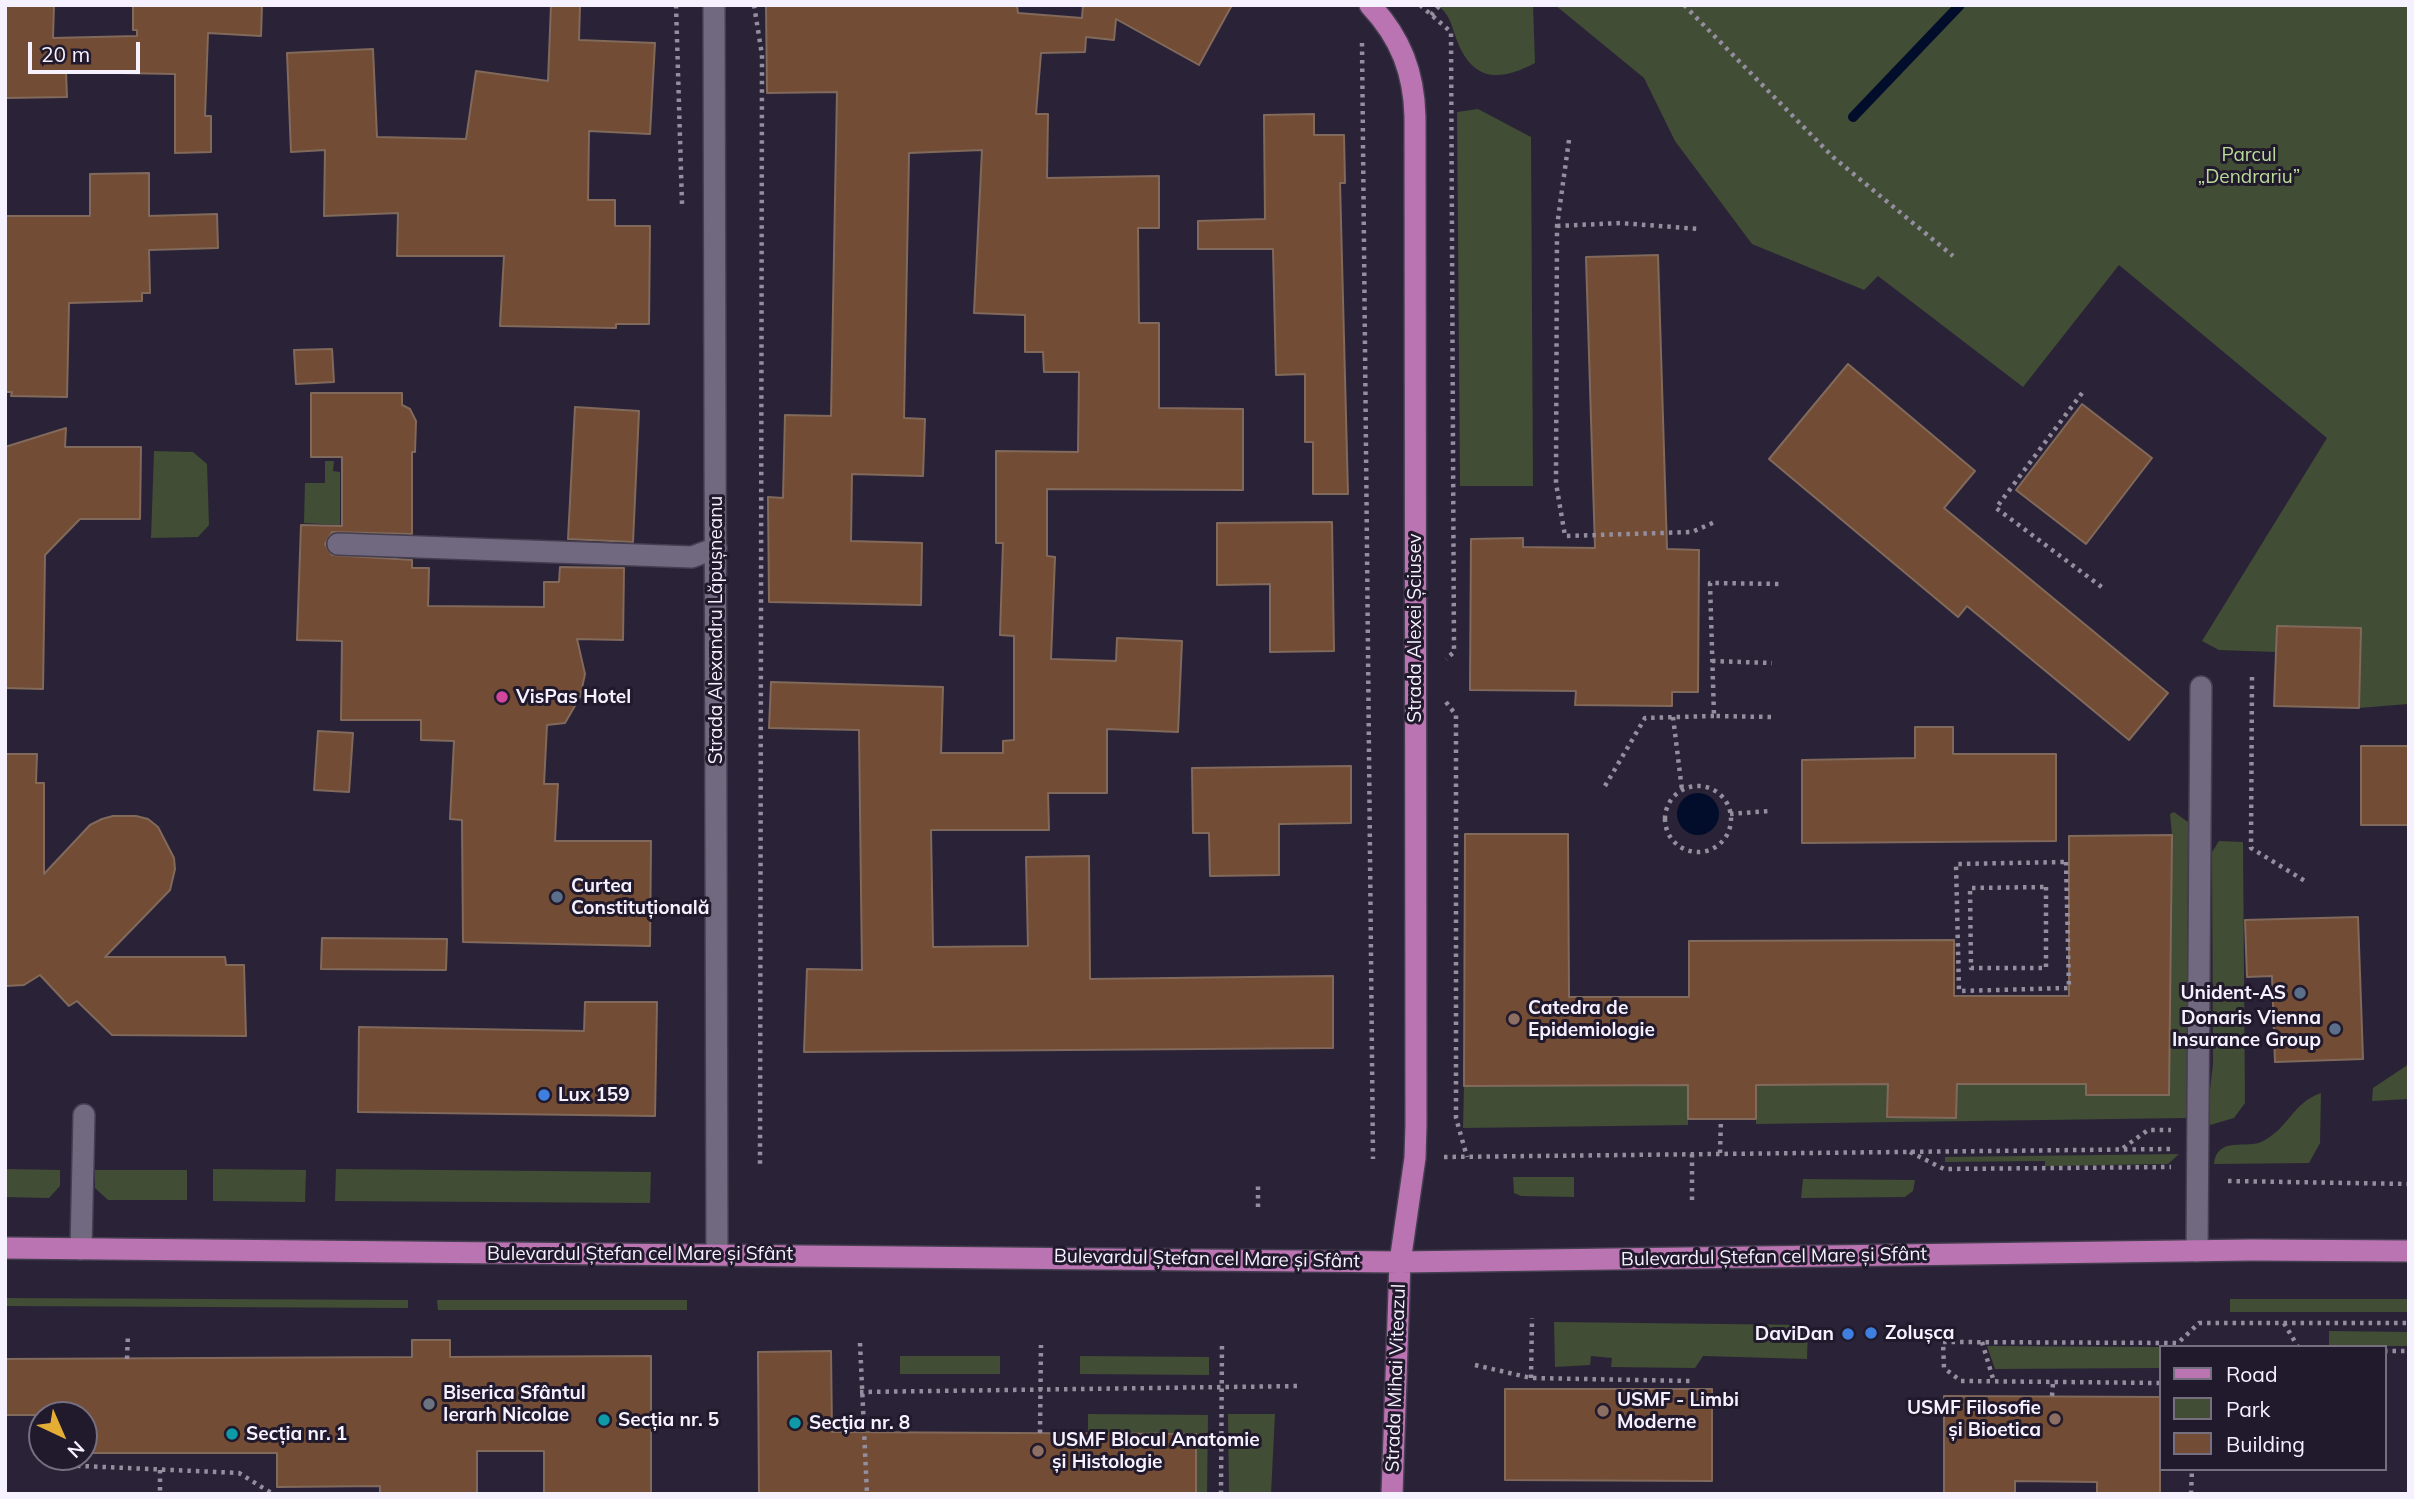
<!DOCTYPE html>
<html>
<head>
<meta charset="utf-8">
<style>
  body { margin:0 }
  #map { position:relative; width:2414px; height:1499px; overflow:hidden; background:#2a2337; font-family:Mulish,sans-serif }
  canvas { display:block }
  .frame { position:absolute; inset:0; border:7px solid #f6f1ff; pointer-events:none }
  .legend { position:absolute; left:2159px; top:1345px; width:228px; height:126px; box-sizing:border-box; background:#21192c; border:2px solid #766f80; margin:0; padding:9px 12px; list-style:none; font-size:21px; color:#f6f1ff }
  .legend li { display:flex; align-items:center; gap:14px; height:35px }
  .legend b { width:35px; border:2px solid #766f80 }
  .north { position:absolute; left:28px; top:1401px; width:70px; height:70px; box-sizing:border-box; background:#21192c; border:2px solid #766f80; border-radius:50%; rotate:136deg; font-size:19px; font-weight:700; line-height:28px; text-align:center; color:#f6f1ff }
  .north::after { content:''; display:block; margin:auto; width:24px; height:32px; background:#e4ae35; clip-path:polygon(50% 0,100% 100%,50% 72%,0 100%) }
  .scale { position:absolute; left:28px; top:42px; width:112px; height:32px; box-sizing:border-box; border:4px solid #f6f1ff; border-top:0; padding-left:9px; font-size:21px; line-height:24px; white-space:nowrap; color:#f6f1ff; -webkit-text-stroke:5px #21192c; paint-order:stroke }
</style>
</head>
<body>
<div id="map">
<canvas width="2414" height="1499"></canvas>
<div class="frame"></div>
<ul class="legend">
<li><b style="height:9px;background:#bb74b2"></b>Road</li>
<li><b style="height:19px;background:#414d34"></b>Park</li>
<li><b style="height:19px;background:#724c34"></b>Building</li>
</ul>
<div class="north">N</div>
<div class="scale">20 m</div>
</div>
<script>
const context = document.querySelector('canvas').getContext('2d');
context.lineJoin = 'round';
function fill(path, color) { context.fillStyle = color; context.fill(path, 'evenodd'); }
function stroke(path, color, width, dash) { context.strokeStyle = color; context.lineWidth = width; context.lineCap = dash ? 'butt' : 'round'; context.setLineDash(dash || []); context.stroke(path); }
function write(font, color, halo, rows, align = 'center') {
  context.font = font + ' Mulish,sans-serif'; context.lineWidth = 6; context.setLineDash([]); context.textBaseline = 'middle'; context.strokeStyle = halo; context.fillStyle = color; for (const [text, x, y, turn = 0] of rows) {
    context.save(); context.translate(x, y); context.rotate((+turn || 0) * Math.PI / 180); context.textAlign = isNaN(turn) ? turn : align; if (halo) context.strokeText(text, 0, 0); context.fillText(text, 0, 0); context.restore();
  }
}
const green = new Path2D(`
  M 1438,5 L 1533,5 L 1535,63 C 1499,82 1472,82 1456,38 C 1451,23 1450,16 1438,5 Z
  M 1555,5 L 2409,5 L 2409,746 L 2408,704 L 2359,708 L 2361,628 L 2277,626 L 2276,652 L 2219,650 L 2202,641 L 2327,438 L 2119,265 L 2023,387 L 1878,276 L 1864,290 L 1752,244 L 1675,141 L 1644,78 Z
  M 1478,109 L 1531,137 L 1533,486 L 1460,486 L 1457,112 Z
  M 154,451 L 193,452 L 207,464 L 209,525 L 198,537 L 151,538 Z
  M 325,461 L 334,461 L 333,471 L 340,472 L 340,525 L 304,523 L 305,483 L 325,483 Z
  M 2174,812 L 2188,822 L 2187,1118 L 1756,1124 L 1756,1085 L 1888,1084 L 1888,1117 L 1956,1118 L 1957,1084 L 2086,1084 L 2086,1095 L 2169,1095 L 2172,835 L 2170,814 Z
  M 2219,841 L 2243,842 L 2245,1103 L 2234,1118 L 2210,1125 L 2208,1107 L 2213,1064 L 2212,852 Z
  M 2409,1064 L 2409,1099 L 2372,1101 L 2373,1088 Z
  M 1688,1085 L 1688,1125 L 1463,1128 L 1464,1086 Z
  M 2321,1093 L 2320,1143 L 2309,1163 L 2214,1164 C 2217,1135 2247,1150 2263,1141 C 2289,1128 2292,1103 2321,1093 Z
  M 2179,1154 L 2168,1164 L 2045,1166 L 2045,1161 L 1945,1162 L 1945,1157 Z
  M 5,1169 L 60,1170 L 60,1186 L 49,1198 L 5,1197 Z
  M 213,1169 L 306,1170 L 305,1202 L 213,1201 Z
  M 336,1169 L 651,1172 L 650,1203 L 335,1201 Z
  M 95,1170 L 187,1170 L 187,1200 L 108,1200 L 95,1188 Z
  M 1513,1177 L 1574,1177 L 1574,1197 L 1521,1196 L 1514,1193 Z
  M 1803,1179 L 1915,1180 L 1913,1191 L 1905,1197 L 1801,1198 Z
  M 5,1298 L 408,1300 L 408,1308 L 5,1306 Z
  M 2230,1299 L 2409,1299 L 2409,1312 L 2230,1312 Z
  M 437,1300 L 687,1300 L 687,1310 L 438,1310 Z
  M 1554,1322 L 1808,1325 L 1807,1359 L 1703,1356 L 1695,1368 L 1611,1367 L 1612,1358 L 1591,1356 L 1590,1365 L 1555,1367 Z
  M 2329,1331 L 2409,1332 L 2409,1346 L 2329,1346 Z
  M 1987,1346 L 2160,1347 L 2160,1368 L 1995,1369 Z
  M 900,1356 L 1000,1356 L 1000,1374 L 900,1374 Z
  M 1080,1356 L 1209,1357 L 1209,1375 L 1080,1374 Z
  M 1088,1414 L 1208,1415 L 1207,1494 L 1196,1494 L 1196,1434 L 1088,1433 Z
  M 1228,1414 L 1275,1414 L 1271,1494 L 1229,1494 Z`);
const water = new Path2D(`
  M1677 814a21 21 0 1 1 42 0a21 21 0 1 1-42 0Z`);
const stream = new Path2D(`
  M 1853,117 L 1960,5`);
const building = new Path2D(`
  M 5,5 L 54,5 L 53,38 L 137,36 L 137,30 L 133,30 L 133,5 L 262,5 L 261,36 L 208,33 L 205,116 L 211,116 L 211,152 L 175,153 L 175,74 L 66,72 L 67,97 L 5,98 Z
  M 551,5 L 580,5 L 579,40 L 655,43 L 650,134 L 589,131 L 588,200 L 615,200 L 615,226 L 650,226 L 649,324 L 616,324 L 616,328 L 500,326 L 504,256 L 397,256 L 398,213 L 324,216 L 325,150 L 291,152 L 287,53 L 373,49 L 377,137 L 466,139 L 476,71 L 548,81 Z
  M 766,5 L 1017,5 L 1018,13 L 1082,18 L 1083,5 L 1232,5 L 1199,65 L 1116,19 L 1114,40 L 1086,37 L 1085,52 L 1041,53 L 1036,114 L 1048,114 L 1047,178 L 1159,176 L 1159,228 L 1138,228 L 1139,323 L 1159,323 L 1159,408 L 1243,409 L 1243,490 L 1047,489 L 1047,556 L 1055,557 L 1051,659 L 1116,661 L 1117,638 L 1182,641 L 1178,732 L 1107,729 L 1107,793 L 1048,793 L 1049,830 L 931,830 L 933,947 L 1028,946 L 1026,857 L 1089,856 L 1090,979 L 1333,976 L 1333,1048 L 804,1052 L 807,969 L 862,970 L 859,730 L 769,728 L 771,682 L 943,687 L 941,753 L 1003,753 L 1003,741 L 1014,740 L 1014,636 L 1000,635 L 1003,543 L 996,543 L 996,451 L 1078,452 L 1079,372 L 1044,372 L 1043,352 L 1025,352 L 1025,315 L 974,313 L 982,150 L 909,153 L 904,418 L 925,419 L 923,476 L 852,474 L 851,541 L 922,543 L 921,605 L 769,602 L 768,497 L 783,498 L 785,415 L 831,416 L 837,92 L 767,93 Z
  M 1314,114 L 1314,135 L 1344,135 L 1345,183 L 1340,183 L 1348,494 L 1313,494 L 1313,442 L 1305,442 L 1305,374 L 1276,375 L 1273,249 L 1198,249 L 1198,221 L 1265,219 L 1264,115 Z
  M 149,173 L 149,216 L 217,214 L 218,248 L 149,250 L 150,293 L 142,293 L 142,301 L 69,303 L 67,397 L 11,396 L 12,392 L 5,392 L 5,216 L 90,216 L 90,174 Z
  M 1658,255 L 1667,549 L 1699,550 L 1698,692 L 1672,692 L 1672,706 L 1575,705 L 1576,691 L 1470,690 L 1471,539 L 1523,538 L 1523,547 L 1595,548 L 1586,257 Z
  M 332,349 L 334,382 L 296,384 L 294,350 Z
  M 1848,364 L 1975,471 L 1944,508 L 2168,693 L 2129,740 L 1967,606 L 1958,617 L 1769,459 Z
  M 311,393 L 402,393 L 402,405 L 410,409 L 416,421 L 415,452 L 412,452 L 412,534 L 332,532 L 325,544 L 332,555 L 412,560 L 412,568 L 429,568 L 428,606 L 544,607 L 544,582 L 559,582 L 560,567 L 624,568 L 623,640 L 577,639 L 585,674 L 580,697 L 565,723 L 547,725 L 544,784 L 558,784 L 555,841 L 651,841 L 650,946 L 463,942 L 462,820 L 450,819 L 454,741 L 421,740 L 421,720 L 341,720 L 342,641 L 297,640 L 301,525 L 342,526 L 342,457 L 311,457 Z
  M 2082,404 L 2152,458 L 2086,544 L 2016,490 Z
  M 575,407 L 639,411 L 633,542 L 568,539 Z
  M 66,428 L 65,447 L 141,447 L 140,519 L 80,519 L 45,555 L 43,689 L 5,688 L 5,447 Z
  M 1332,522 L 1334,651 L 1270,652 L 1270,584 L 1217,585 L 1217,523 Z
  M 2277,626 L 2361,628 L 2359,708 L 2274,706 Z
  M 1915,727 L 1953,727 L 1953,754 L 2056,754 L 2056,841 L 1802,843 L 1802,760 L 1915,758 Z
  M 318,731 L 353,733 L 349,792 L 314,790 Z
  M 2361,746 L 2409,746 L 2409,825 L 2361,825 Z
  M 5,754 L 37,754 L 36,783 L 44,783 L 44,874 L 90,825 L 102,819 L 113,816 L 136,816 L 148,819 L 158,827 L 174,858 L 175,869 L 170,890 L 105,957 L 225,957 L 226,965 L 244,965 L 246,1036 L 112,1035 L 77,1001 L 69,1006 L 40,975 L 24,985 L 5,986 Z
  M 1351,766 L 1351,823 L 1279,824 L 1279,875 L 1210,876 L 1209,833 L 1193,833 L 1192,768 Z
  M 1465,834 L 1568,834 L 1569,997 L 1689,997 L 1689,941 L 1954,940 L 1954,996 L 2069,996 L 2069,836 L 2172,835 L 2169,1095 L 2086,1095 L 2086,1084 L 1957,1084 L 1956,1118 L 1887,1117 L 1888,1084 L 1756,1085 L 1756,1119 L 1688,1119 L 1688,1085 L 1464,1086 Z
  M 2358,917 L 2363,1059 L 2275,1062 L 2272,976 L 2247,977 L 2245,920 Z
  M 322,938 L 447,939 L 446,970 L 321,969 Z
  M 585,1002 L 657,1002 L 655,1116 L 358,1112 L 359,1027 L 584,1031 Z
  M 412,1340 L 450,1340 L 450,1357 L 651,1356 L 651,1494 L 544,1494 L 544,1451 L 477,1451 L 477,1494 L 380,1494 L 380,1486 L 277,1487 L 277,1453 L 84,1453 L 84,1415 L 5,1415 L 5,1359 L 412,1357 Z
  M 831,1351 L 832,1432 L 1196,1434 L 1196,1494 L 759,1494 L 758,1352 Z
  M 1505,1389 L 1712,1389 L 1712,1481 L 1505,1480 Z
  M 1944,1396 L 2160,1397 L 2160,1494 L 2097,1494 L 2097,1482 L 2015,1481 L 2015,1494 L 1944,1494 Z`);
const path = new Path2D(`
  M 676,5 L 682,204
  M 754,5 L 762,55 L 760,1167
  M 1420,5 L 1451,32 L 1454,652 L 1446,659
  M 1684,5 L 1833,157 L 1953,256
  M 1431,15 L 1440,5
  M 1362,43 L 1373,1159
  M 1569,140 L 1557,226 L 1556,483 L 1565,536 L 1692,532 L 1717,521
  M 1557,226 L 1620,223 L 1699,229
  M 2082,393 L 1996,508 L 2103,588
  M 1712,661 L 1772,663
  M 2252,677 L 2251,848 L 2305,881
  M 1446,702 L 1456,715 L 1456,1118 L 1467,1157
  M 1673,717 L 1682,790
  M 1771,717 L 1714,716 L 1710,583 L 1782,584
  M 1605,786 L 1645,718 L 1714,716
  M1665 819a33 33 0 1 1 66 0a33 33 0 1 1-66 0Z
  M 1730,814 L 1769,811
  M 2066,862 L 2069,988 L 1959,991 L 1956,864 Z
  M 2046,887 L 2046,968 L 1971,968 L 1970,888 Z
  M 2123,1148 L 2148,1130 L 2171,1130
  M 1910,1152 L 1944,1169 L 2171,1167
  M 1720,1153 L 1721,1119
  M 1692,1154 L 1692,1203
  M 1444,1157 L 2170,1149
  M 2228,1181 L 2409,1184
  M 1258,1207 L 1258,1183
  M 2284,1323 L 2298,1347
  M 1982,1342 L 1994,1382
  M 860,1343 L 867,1494
  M 2384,1351 L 2409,1351
  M 127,1359 L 128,1334
  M 1475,1365 L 1531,1378 L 1690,1381
  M 1531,1378 L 1532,1318
  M 2160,1383 L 1961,1381 L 1944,1368 L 1943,1342 L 2178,1343 L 2199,1323 L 2409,1323
  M 860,1392 L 1301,1386
  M 2052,1396 L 2053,1383
  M 1040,1433 L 1041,1345
  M 60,1465 L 239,1473 L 273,1494
  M 160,1470 L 160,1494
  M 1221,1494 L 1222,1344
  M 2191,1494 L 2192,1469`);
const minor = new Path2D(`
  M 714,5 L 717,1255
  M 338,544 L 692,557 L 716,548
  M 81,1249 L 84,1115
  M 2197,1251 L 2201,687`);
const major = new Path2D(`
  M 1370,5 C 1401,38 1414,73 1415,117 L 1416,1125 L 1415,1158 L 1400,1262 L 1392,1494
  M 5,1248 L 1400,1262 L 2252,1250 L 2409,1251`);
const markers = [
  [502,697,7,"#d1479c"],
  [557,897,7,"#5c6f8a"],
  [2300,993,7,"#5c6f8a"],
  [1514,1019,7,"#8d6e63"],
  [2335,1029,7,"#5c6f8a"],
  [544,1095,7,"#3f7fe0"],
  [1871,1333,7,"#3f7fe0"],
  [1848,1334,7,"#3f7fe0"],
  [429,1404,7,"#6b7280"],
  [1603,1411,7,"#8d6e63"],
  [2055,1419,7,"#8d6e63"],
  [604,1420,7,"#0f9aa8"],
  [795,1423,7,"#0f9aa8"],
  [232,1434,7,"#0f9aa8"],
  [1038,1451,7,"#8d6e63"]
];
const parkNames = [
  ["Parcul",2249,155],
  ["„Dendrariu”",2249,177]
];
const streetNames = [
  ["Strada Alexei Șciusev",1415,628,-90],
  ["Strada Alexandru Lăpușneanu",716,630,-90],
  ["Bulevardul Ștefan cel Mare și Sfânt",640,1254],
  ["Bulevardul Ștefan cel Mare și Sfânt",1774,1257,-1],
  ["Bulevardul Ștefan cel Mare și Sfânt",1207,1259,1],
  ["Strada Mihai Viteazul",1396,1378,-88]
];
const poiNames = [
  ["VisPas Hotel",516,697],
  ["Curtea",571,886],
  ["Constituțională",571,908],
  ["Unident-AS",2286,993,"right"],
  ["Catedra de",1528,1008],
  ["Epidemiologie",1528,1030],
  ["Donaris Vienna",2321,1018,"right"],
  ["Insurance Group",2321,1040,"right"],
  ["Lux 159",558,1095],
  ["Zolușca",1885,1333],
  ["DaviDan",1834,1334,"right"],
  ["Biserica Sfântul",443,1393],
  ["Ierarh Nicolae",443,1415],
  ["USMF - Limbi",1617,1400],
  ["Moderne",1617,1422],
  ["USMF Filosofie",2041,1408,"right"],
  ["și Bioetica",2041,1430,"right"],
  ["Secția nr. 5",618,1420],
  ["Secția nr. 8",809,1423],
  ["Secția nr. 1",246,1434],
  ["USMF Blocul Anatomie",1052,1440],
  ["și Histologie",1052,1462]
];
fill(green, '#414d34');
fill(water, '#010d2a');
stroke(stream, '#010d2a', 10);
fill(building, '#724c34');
stroke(building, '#81695b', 2);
stroke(minor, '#453e50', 24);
stroke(major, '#453e50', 24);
stroke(path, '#948e9f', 4.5, [3.5, 5]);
stroke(minor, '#716980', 21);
stroke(major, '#bb74b2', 21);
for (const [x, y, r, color] of markers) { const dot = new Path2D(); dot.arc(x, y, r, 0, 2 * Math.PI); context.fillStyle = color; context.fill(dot); stroke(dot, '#21192c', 2.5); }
write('19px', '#bbdb9a', '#21192c', parkNames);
write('19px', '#f6f1ff', '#21192c', streetNames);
write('bold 19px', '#f6f1ff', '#21192c', poiNames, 'left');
</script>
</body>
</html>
